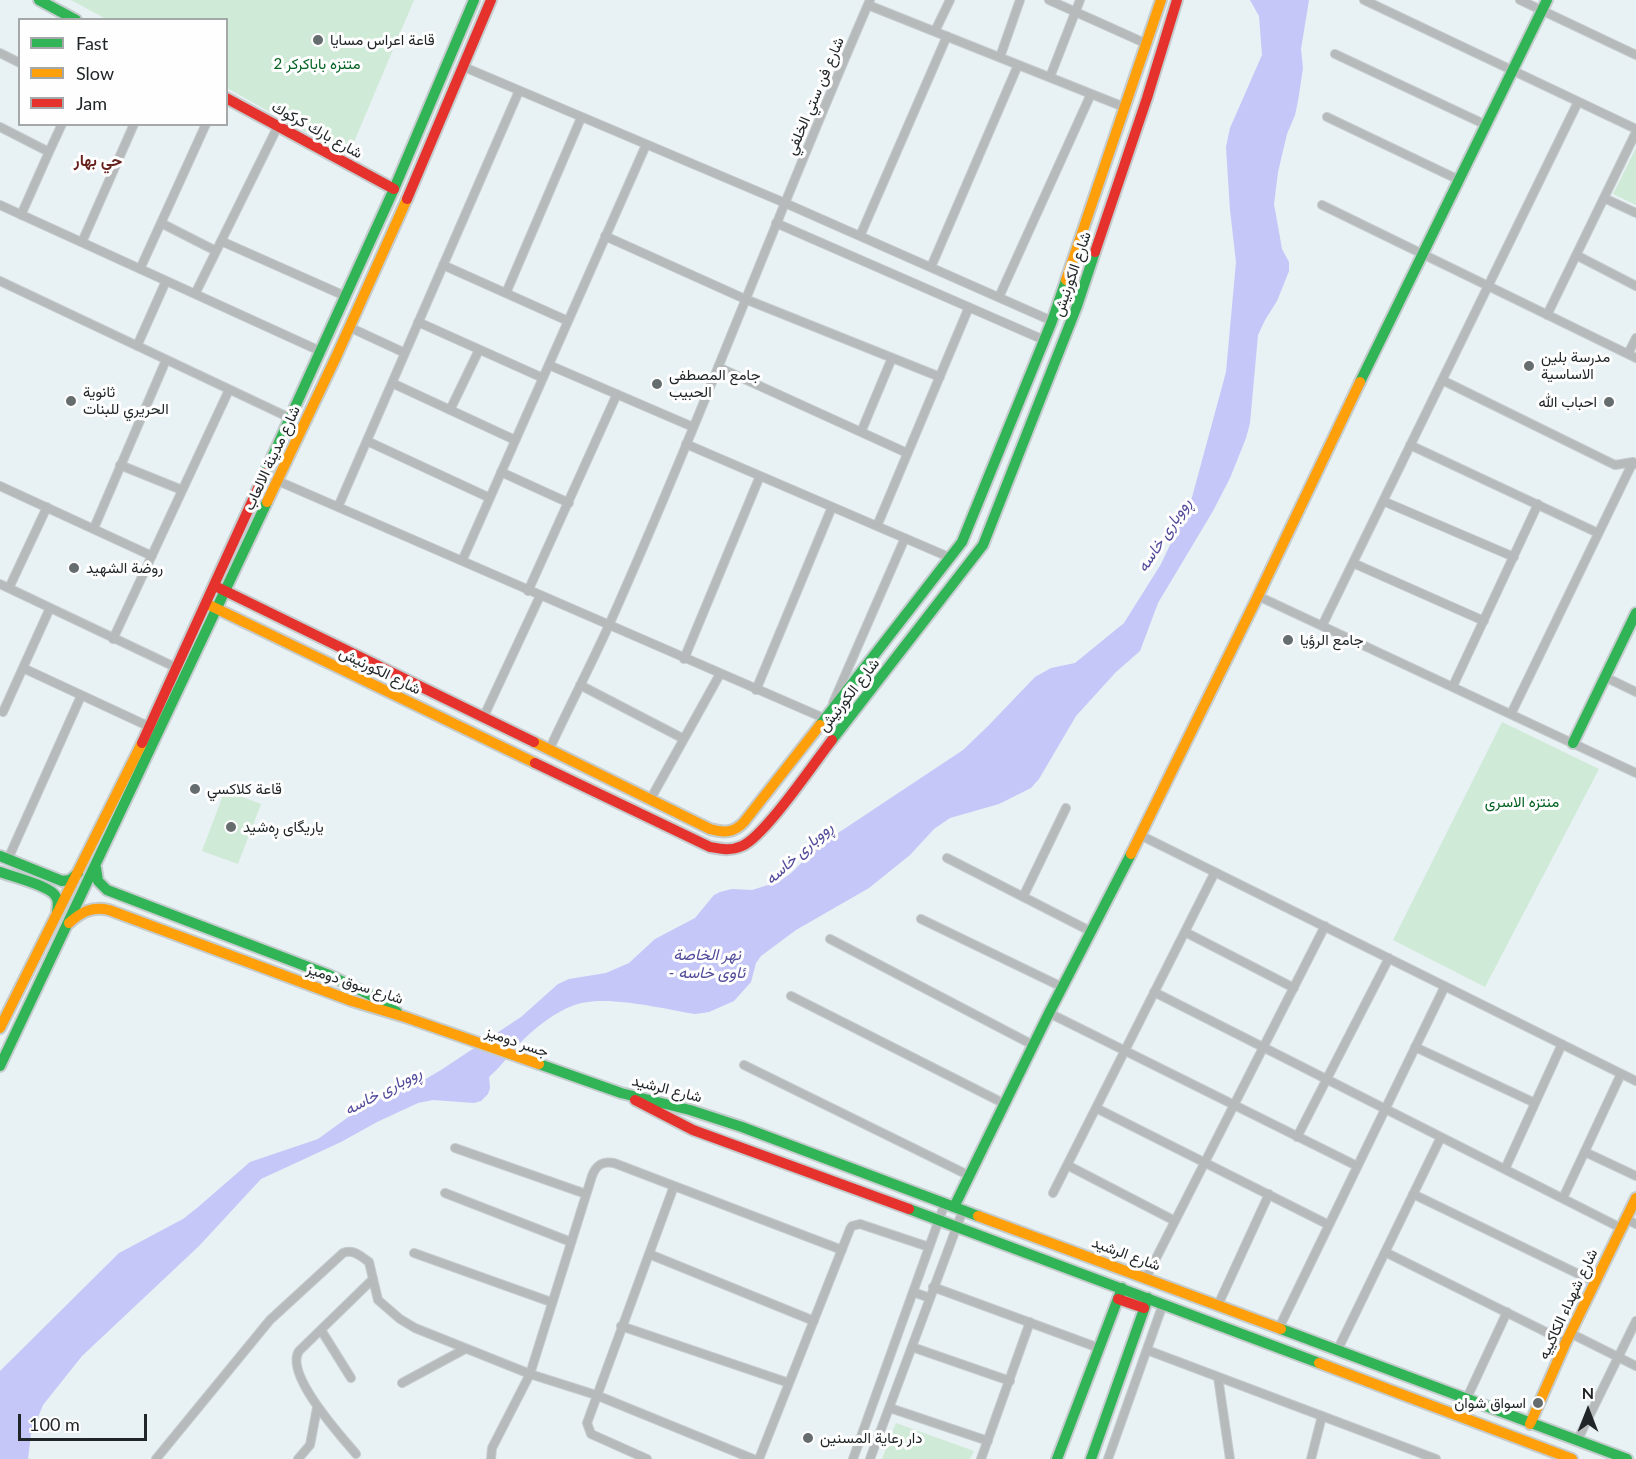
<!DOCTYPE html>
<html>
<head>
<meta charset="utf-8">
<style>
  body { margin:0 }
  #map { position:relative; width:1636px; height:1459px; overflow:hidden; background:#e8f1f4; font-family:Lato,sans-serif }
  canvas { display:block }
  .legend { position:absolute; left:18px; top:18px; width:210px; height:108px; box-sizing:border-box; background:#fefefe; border:2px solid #a5a8a8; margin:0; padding:8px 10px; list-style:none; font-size:18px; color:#202627 }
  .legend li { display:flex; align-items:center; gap:12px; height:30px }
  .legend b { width:30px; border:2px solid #a5a8a8 }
  .north { position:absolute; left:1558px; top:1381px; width:60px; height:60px; -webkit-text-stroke:4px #fefefe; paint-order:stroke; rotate:0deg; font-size:16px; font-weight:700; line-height:24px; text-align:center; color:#202627 }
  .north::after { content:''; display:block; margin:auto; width:21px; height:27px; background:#202627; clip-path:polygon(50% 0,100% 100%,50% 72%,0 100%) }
  .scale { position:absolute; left:18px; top:1414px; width:129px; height:27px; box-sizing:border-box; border:3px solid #202627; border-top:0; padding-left:8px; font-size:18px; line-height:21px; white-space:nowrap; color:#202627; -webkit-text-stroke:4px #fefefe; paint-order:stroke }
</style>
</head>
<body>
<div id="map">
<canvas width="1636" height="1459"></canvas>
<ul class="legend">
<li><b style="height:8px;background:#30b455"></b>Fast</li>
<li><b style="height:8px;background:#ff9f0a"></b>Slow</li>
<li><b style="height:8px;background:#e5322d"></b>Jam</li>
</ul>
<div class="north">N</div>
<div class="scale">100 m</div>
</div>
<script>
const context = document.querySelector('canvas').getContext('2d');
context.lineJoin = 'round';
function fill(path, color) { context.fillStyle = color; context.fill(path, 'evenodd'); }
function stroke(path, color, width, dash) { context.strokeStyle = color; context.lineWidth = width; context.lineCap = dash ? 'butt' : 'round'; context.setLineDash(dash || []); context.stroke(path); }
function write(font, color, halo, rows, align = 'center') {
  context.font = font + ' Lato,Vazirmatn,sans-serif'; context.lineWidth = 6; context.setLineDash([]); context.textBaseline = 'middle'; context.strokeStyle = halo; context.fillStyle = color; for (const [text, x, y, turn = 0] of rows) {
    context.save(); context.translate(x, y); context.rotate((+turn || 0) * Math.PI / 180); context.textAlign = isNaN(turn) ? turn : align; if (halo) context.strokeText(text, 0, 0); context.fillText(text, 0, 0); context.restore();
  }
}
const green = new Path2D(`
  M 71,0 L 414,0 L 348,156 L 227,88 L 226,20 L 106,19 Z
  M 1636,148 L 1636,205 L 1613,194 Z
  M 1502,722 L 1599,769 L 1485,987 L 1393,940 Z
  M 225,790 L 261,804 L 238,864 L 202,851 Z
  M 896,1423 L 974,1451 L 970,1459 L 882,1459 Z`);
const water = new Path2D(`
  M 1250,0 L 1309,0 L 1301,49 L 1303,68 L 1298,101 L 1295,115 L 1287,134 L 1278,172 L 1274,204 L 1282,249 L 1289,262 L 1289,271 L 1277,301 L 1265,320 L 1258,335 L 1250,423 L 1246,438 L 1230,478 L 1213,511 L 1158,603 L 1140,651 L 1116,672 L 1076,716 L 1039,779 L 1031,788 L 999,804 L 950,818 L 934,829 L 910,855 L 869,888 L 796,930 L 761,956 L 756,963 L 751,982 L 734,1001 L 709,1012 L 695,1014 C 663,1009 602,993 572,1006 C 556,1012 539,1025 526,1037 C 513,1049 503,1065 489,1077 L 490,1088 L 488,1094 L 481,1101 L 474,1103 L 433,1100 L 418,1103 L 377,1122 L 341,1142 L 261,1179 L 199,1246 L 82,1356 L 43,1405 L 31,1434 L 28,1459 L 0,1459 L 0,1371 L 119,1253 L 183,1219 L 197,1208 L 250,1162 L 318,1139 L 358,1110 L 377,1100 L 419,1083 L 441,1070 L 521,1017 L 558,984 L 569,979 L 606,973 L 629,963 L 655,939 L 695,918 L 714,895 L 720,892 L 732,889 L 752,890 L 778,882 L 790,874 L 820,845 L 963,750 L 988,726 L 1035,677 L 1051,668 L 1075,663 L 1124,623 L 1161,564 L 1191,501 L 1226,372 L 1236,262 L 1230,210 L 1226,147 L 1230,128 L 1262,55 L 1259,16 Z`);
const street = new Path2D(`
  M 1049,0 L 1147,44
  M 1364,0 L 1636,129
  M 1520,0 L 1636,55
  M 868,5 L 1124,107
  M 935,31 L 950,0
  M 0,53 L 20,63
  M 1335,54 L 1484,124
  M 1000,57 L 1020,0
  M 464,67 L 785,203 L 1052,321
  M 1050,77 L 1080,0
  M 1327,117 L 1457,179
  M 0,127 L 49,152 L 21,215
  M 49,152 L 62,124
  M 1604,198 L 1636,213
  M 0,205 L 320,351
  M 1322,205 L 1636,358
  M 161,223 L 216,251
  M 776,223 L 1044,340
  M 605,236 L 745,299 L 940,377
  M 860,236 L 947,36
  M 221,241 L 345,296
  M 82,242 L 134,124
  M 1576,255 L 1636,286
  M 443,265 L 568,321
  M 931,267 L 1018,65
  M 140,269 L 206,124
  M 0,281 L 290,418
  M 506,293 L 581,118
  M 195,294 L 278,126
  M 999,297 L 1091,94
  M 1547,315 L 1636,132
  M 418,322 L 543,378
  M 349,327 L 405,353
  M 137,346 L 166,281
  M 1628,354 L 1636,338
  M 549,365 L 693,427
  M 718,367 L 907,453
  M 1442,380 L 1615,465 L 1633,462 L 1636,464
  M 392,383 L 515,440
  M 450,410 L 479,350
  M 861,432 L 892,358
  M 367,441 L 490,498
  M 686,444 L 951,558
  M 1410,445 L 1598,533
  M 120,465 L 182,490
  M 501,472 L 569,503
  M 278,481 L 826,719
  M 0,486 L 152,556
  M 1383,501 L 1514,557
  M 338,507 L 519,91
  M 877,526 L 969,307
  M 94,528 L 166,360
  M 462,561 L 646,145
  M 1353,563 L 1484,621
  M 0,584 L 177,668
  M 9,588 L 47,507
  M 528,591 L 617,394
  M 1258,596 L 1636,773
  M 1322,626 L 1578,102
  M 113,639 L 229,390
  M 684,659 L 760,476
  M 23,668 L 150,727
  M 1605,677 L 1636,692
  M 580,685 L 684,739
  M 1453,686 L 1538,504
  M 756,690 L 832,507
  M 833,703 L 905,538
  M 3,712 L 50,608
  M 1511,714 L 1633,462
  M 484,716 L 540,596
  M 550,748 C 569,707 590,667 609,625 C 701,419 780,207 870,0
  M 650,800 L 720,674
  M 1140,835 L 1636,1081
  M 947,858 L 1090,931
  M 8,859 L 81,696
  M 1023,897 L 1066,808
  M 921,919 L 1062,987
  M 1185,932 L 1294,988
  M 830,939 L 1033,1045
  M 1154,992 L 1621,1228
  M 791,996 L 1005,1104
  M 1049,1013 L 1357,1166
  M 1415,1047 L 1535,1103
  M 744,1065 L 970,1176
  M 1096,1108 L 1329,1225
  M 1297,1137 L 1389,958
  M 455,1148 L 586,1194
  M 1585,1152 L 1636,1176
  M 1067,1165 L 1175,1221
  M 1505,1169 L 1562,1044
  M 445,1193 L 571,1242
  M 1053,1193 L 1215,872
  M 1413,1194 L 1595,1282
  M 1563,1198 L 1621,1074
  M 1626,1219 L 1636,1224
  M 1385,1252 L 1566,1342
  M 414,1253 L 551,1302
  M 649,1254 L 814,1321
  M 1146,1278 L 1325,926
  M 933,1287 L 1099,1348
  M 913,1292 L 930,1298
  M 1218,1305 L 1269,1194
  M 621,1326 L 789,1383
  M 1279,1328 L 1445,986
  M 321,1330 L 351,1378
  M 1570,1333 L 1636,1366
  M 912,1347 L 1010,1381
  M 1147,1350 L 1436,1459
  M 1337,1351 L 1441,1137
  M 1218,1377 L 1230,1459
  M 402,1383 L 465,1349
  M 1466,1400 L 1507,1312
  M 890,1408 L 988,1441
  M 1577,1441 L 1636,1321
  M 356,1454 C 341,1436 284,1374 299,1351 L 373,1279
  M 156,1459 L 270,1320 L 343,1253 C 354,1249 360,1256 369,1262 L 378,1300 L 400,1319 L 415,1328 L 530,1374 L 596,1395 L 753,1459
  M 298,1459 L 310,1445 L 317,1408
  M 491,1459 L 492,1448 L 530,1374 L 592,1176 C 596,1165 602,1161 614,1163 L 842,1250
  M 647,1459 L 591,1434 L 587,1423 L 674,1186
  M 759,1459 L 850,1229 L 852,1226 L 860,1224 L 929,1247
  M 853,1459 L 945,1203
  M 870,1459 L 963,1210
  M 981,1459 L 1030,1322
  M 1108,1459 L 1163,1304
  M 1311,1459 L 1322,1416`);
const fast = new Path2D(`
  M 39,0 L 76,20
  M 1360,382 L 1547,0
  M 265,473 L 394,189 L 474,0
  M 820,725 L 962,542 L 1052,321 L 1066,280
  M 832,740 L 983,545 L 1077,306 L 1095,252
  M 1573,743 L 1636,613
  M 0,856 L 62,881 L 70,880 L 78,873
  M 96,868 L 98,881 L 107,890 L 329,975 L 372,996 L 397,1012
  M 0,872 C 13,877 44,884 54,894 C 59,899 58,905 57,912
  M 539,1064 L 621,1093 L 690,1110 L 742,1127 L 978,1216
  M 0,1066 L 267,502
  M 954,1207 L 1049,1013 L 1131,854
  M 909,1209 L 1319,1363
  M 1281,1329 L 1627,1459
  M 1057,1459 L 1122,1288
  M 1091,1459 L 1148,1298`);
const slow = new Path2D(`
  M 1066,280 L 1161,0
  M 267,502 L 336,357 L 407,199
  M 207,604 L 535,763
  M 534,742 L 710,829 C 724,833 734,833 744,822 L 820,725
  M 1131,854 L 1258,596 L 1360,382
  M 69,923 C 81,912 92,906 109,910 L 352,1001 L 405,1017 L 539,1064
  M 0,1028 L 142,743
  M 978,1216 L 1281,1329
  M 1319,1363 L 1572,1459
  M 1530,1424 L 1566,1342 L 1636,1198`);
const jam = new Path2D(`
  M 226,98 L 394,189
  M 407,199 L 491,0
  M 1095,252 L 1147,98 L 1177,0
  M 215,586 L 534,742
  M 142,743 L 265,473
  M 535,763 L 710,847 C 721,849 731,851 742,846 C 765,836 814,763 832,740
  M 635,1100 L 693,1130 L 909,1209
  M 1118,1299 L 1144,1308`);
const markers = [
  [318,40,6,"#666d6f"],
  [1529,366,6,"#666d6f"],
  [657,384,6,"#666d6f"],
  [71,401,6,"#666d6f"],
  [1609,402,6,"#666d6f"],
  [74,568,6,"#666d6f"],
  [1288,640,6,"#666d6f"],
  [195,789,6,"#666d6f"],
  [231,827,6,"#666d6f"],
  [1538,1403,6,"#666d6f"],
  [808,1438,6,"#666d6f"]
];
const poiNames = [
  ["قاعة اعراس مسايا",330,40],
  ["مدرسة بلين",1541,357],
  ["الاساسية",1541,374],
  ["جامع المصطفى",669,375],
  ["الحبيب",669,392],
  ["ثانوية",83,392],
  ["الحريري للبنات",83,409],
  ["احباب الله",1597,402,"right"],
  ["روضة الشهيد",86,568],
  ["جامع الرؤيا",1300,640],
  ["قاعة كلاكسي",207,789],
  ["یاریگای ڕەشید",243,827],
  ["اسواق شوان",1526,1403,"right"],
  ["دار رعاية المسنين",820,1438]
];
const parkNames = [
  ["متنزه باباكركر 2",317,64],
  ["منتزه الاسرى",1522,802]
];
const streetNames = [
  ["شارع فن ستي الخلفي",815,96,-67],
  ["شارع بارك كركوك",317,130,29],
  ["شارع الكورنيش",1072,274,-71],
  ["شارع مدينة الالعاب",272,458,-65],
  ["شارع الكورنيش",380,671,26],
  ["شارع الكورنيش",849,695,-52],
  ["شارع سوق دوميز",355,984,18],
  ["جسر دوميز",517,1042,19],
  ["شارع الرشيد",667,1089,14],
  ["شارع الرشيد",1126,1254,20],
  ["شارع شهداء الكاكييه",1568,1304,-65]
];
const neighbourhoodNames = [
  ["حي بهار",98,161]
];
const waterNames = [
  ["ڕووباری خاسە",1164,535,-57],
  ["ڕووباری خاسە",799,853,-42],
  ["نهر الخاصة",707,955],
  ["- ئاوی خاسە",707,973],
  ["ڕووباری خاسە",383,1091,-28]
];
fill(green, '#cfead6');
fill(water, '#c4c7f8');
stroke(street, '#c5ccce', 10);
stroke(fast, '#c5ccce', 14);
stroke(slow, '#c5ccce', 14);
stroke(jam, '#c5ccce', 14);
stroke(street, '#b7baba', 8);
stroke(fast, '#30b455', 10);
stroke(slow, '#ff9f0a', 10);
stroke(jam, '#e5322d', 10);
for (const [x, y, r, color] of markers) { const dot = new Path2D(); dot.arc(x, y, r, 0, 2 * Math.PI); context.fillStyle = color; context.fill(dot); stroke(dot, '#fefefe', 2); }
write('15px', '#202627', '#fefefe', poiNames, 'left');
write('15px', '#046221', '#fefefe', parkNames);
write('15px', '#202627', '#fefefe', streetNames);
write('bold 16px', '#67221d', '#fefefe', neighbourhoodNames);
write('italic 16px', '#514a9a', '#fefefe', waterNames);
</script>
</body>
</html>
